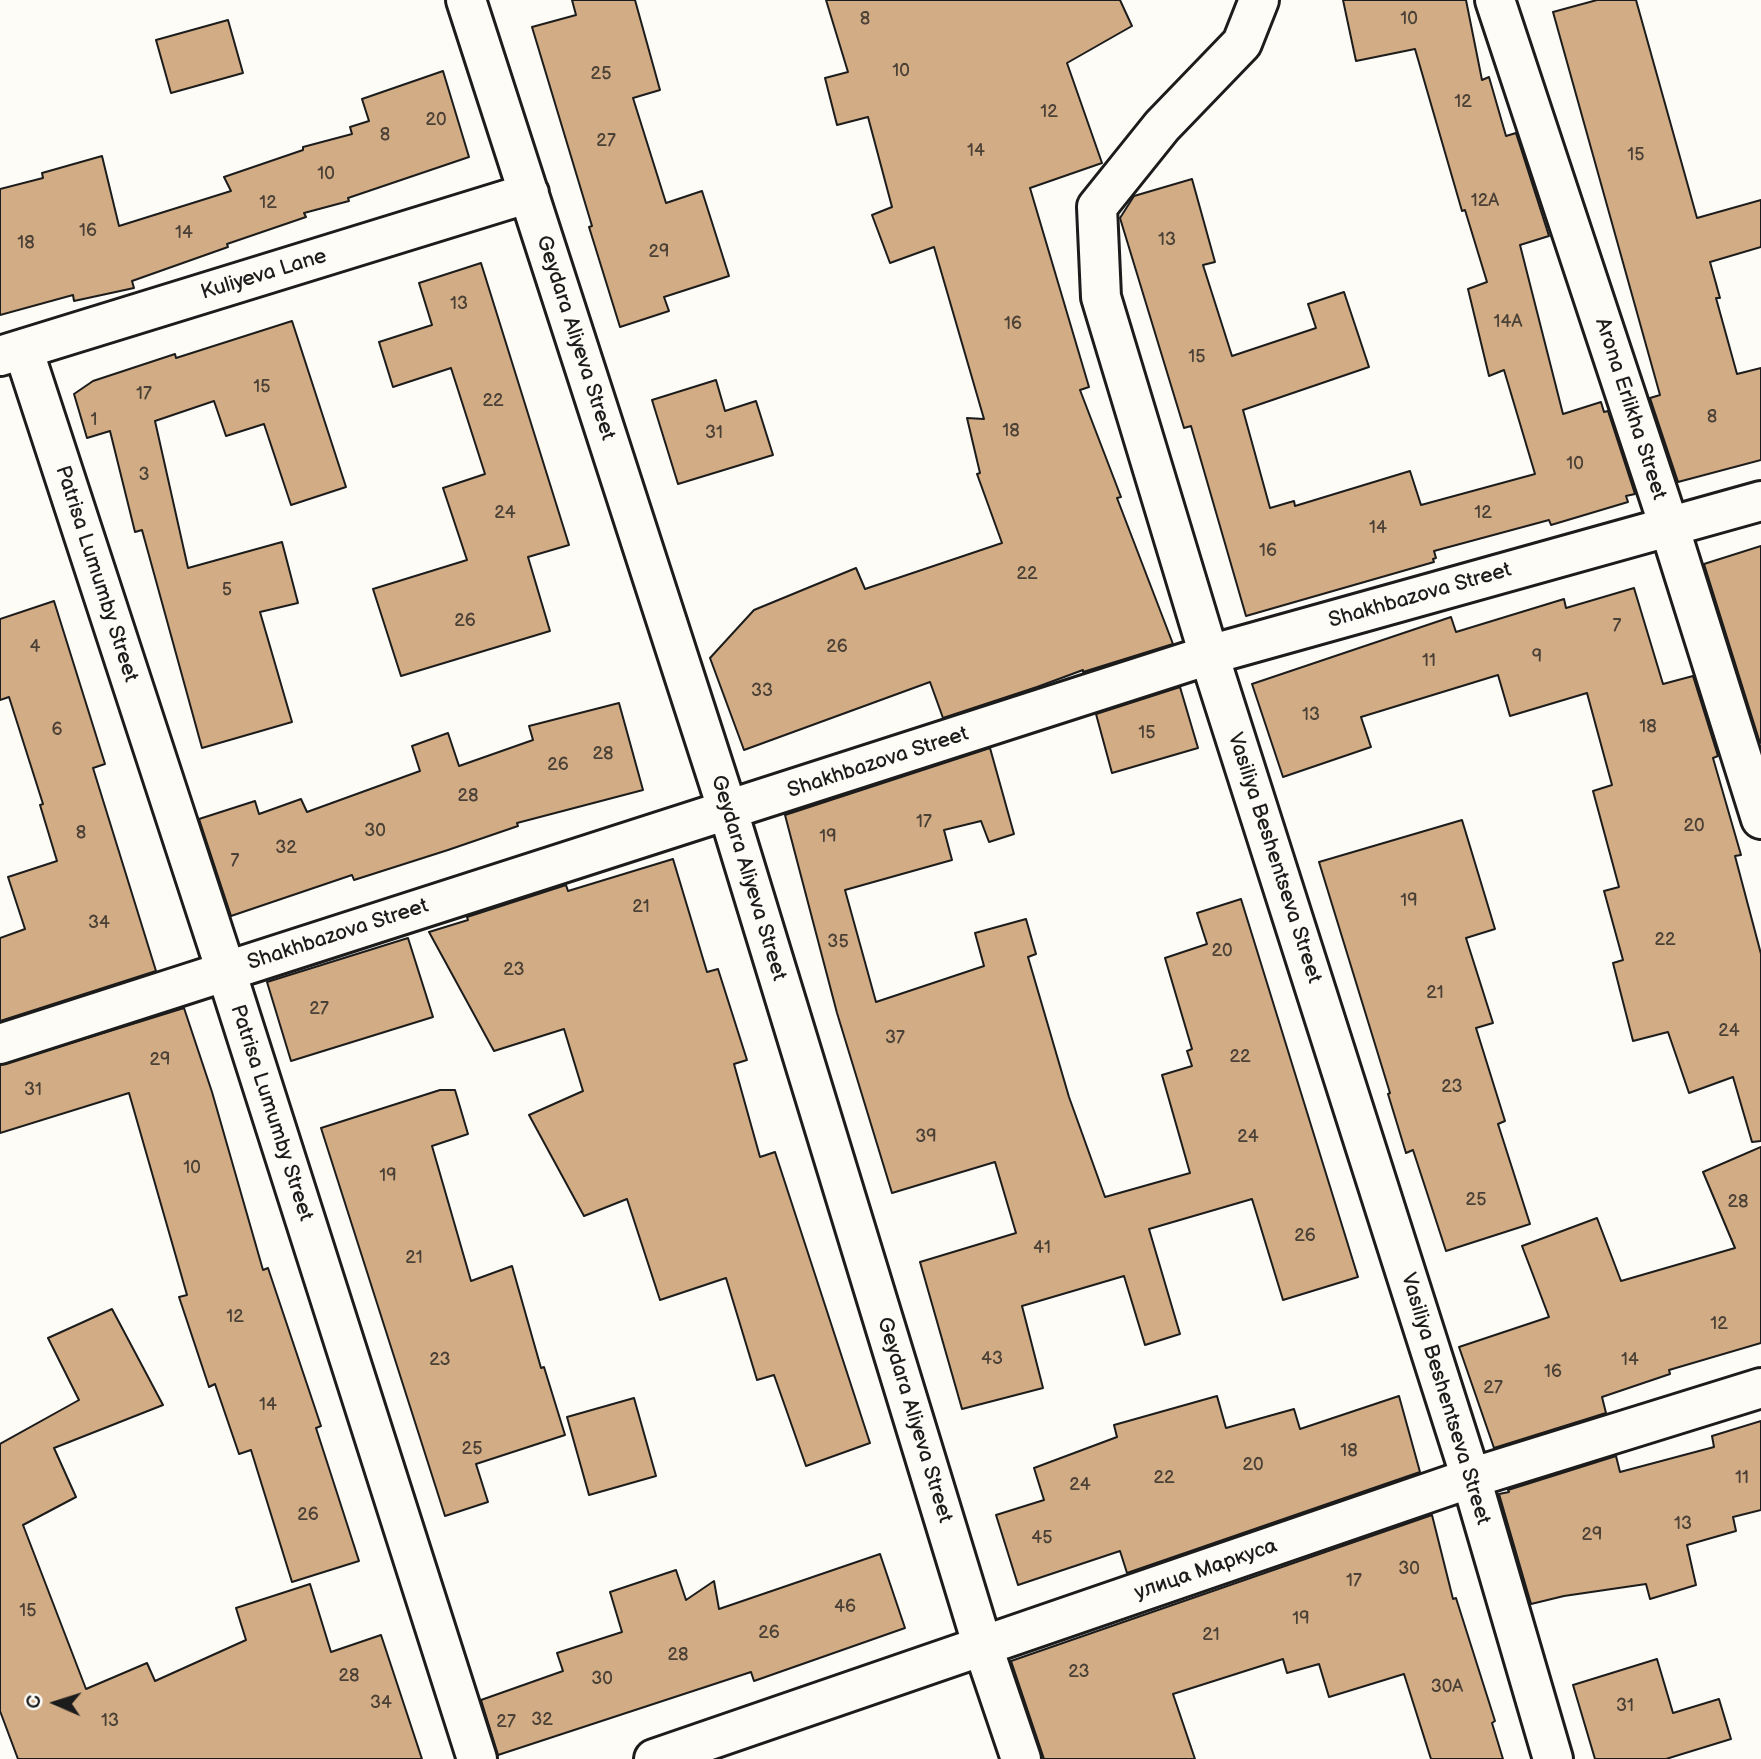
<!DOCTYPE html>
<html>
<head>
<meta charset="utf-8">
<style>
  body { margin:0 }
  #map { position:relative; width:1761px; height:1759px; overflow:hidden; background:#fdfcf7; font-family:"Balsamiq Sans",sans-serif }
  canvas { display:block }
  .north { position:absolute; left:21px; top:1668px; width:70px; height:70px; -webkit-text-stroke:5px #fdfcf7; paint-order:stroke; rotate:273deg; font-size:19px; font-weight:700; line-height:28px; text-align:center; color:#1c1c1c }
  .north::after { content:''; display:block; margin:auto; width:24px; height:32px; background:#1c1c1c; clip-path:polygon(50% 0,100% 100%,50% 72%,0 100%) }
</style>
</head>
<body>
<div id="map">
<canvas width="1761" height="1759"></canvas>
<div class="north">С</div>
</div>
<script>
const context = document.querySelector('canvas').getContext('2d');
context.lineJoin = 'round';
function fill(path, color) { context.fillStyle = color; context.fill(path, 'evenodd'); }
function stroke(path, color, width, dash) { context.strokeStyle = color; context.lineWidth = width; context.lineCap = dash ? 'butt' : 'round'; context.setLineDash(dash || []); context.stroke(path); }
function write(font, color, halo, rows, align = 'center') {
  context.font = font + ' "Balsamiq Sans",sans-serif'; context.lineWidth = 6; context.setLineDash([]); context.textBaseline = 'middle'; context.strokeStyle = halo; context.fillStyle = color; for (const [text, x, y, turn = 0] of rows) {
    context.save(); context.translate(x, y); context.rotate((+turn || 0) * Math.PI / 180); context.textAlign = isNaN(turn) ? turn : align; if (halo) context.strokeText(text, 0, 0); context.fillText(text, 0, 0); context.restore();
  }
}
const building = new Path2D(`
  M 572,0 L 635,0 L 660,90 L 633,98 L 666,203 L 702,191 L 729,276 L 664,297 L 669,311 L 620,327 L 589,227 L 592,226 L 532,27 L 576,15 Z
  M 826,0 L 1120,0 L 1132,26 L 1067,63 L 1102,163 L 1030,188 L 1089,387 L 1080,390 L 1121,497 L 1117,498 L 1173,644 L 1083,672 L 1083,670 L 1037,687 L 943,718 L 930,682 L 744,750 L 710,658 L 754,610 L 856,568 L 865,589 L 1002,543 L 977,474 L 980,473 L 967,418 L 984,419 L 934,247 L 890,263 L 872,215 L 892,207 L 868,117 L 837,125 L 825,78 L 848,72 Z
  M 1343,0 L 1466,0 L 1482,80 L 1489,77 L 1506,136 L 1516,133 L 1549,236 L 1520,245 L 1563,414 L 1601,402 L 1604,412 L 1608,411 L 1635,494 L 1626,496 L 1628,502 L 1551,525 L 1549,520 L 1434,551 L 1436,558 L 1433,559 L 1434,562 L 1246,616 L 1191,426 L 1184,428 L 1120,218 L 1134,196 L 1192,179 L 1215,262 L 1203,265 L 1232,356 L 1316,328 L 1308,304 L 1344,292 L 1369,367 L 1243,410 L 1270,508 L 1294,501 L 1295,506 L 1410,471 L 1421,505 L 1535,474 L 1504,370 L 1489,376 L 1468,289 L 1487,282 L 1465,210 L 1462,211 L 1415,49 L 1356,61 Z
  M 1597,0 L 1636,0 L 1697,218 L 1761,200 L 1761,247 L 1710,262 L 1720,298 L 1716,298 L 1737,374 L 1761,368 L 1761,460 L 1678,482 L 1650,398 L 1660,395 L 1553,12 Z
  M 228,20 L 243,73 L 171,93 L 156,40 Z
  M 443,71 L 469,157 L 348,198 L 349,201 L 304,213 L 306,217 L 227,244 L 228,247 L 132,281 L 134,288 L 74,301 L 73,295 L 0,315 L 0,189 L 43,178 L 42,173 L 102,156 L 119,226 L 231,191 L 224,177 L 303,150 L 303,147 L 352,134 L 350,127 L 369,121 L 362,99 Z
  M 481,263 L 569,545 L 528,557 L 550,631 L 401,676 L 373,589 L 467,560 L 443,488 L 485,474 L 451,368 L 393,387 L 379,342 L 432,325 L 419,283 Z
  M 292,321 L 346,487 L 291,505 L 264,424 L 226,436 L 214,401 L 155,421 L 188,568 L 282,542 L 298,603 L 260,612 L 292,722 L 202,748 L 142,530 L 135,532 L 110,431 L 87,438 L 74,394 L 93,381 L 175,354 L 176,358 Z
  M 716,380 L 725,411 L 756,401 L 773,455 L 678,484 L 652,400 Z
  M 1761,546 L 1761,742 L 1760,743 L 1704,564 Z
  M 1634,588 L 1663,684 L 1693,676 L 1718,756 L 1713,758 L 1741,855 L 1735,856 L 1761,954 L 1761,1141 L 1752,1142 L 1733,1077 L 1689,1093 L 1668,1032 L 1633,1041 L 1613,963 L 1623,960 L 1604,891 L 1619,887 L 1593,791 L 1612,785 L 1587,693 L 1510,716 L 1498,675 L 1361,717 L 1371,747 L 1283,777 L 1252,684 L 1451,617 L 1456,632 L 1564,599 L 1566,608 Z
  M 54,601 L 105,764 L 93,768 L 156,971 L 0,1021 L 0,938 L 25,929 L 8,877 L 57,861 L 40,805 L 43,804 L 9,697 L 0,700 L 0,619 Z
  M 1180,687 L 1198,748 L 1112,773 L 1096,714 Z
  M 619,703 L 643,790 L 517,823 L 518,826 L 448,850 L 354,880 L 352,875 L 231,916 L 199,819 L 255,801 L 259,814 L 301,799 L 307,812 L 420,771 L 412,746 L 448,733 L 459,766 L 533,740 L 529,726 Z
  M 990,748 L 1014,834 L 989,842 L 981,821 L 944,830 L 952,860 L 845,890 L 876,1002 L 984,966 L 975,933 L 1026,919 L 1036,954 L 1028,957 L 1069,1097 L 1105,1197 L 1190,1173 L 1162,1075 L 1192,1066 L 1187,1051 L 1192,1049 L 1165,958 L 1207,944 L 1197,913 L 1241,899 L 1358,1277 L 1283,1300 L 1252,1199 L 1149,1229 L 1180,1334 L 1145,1345 L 1124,1276 L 1022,1306 L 1043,1388 L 962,1409 L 920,1262 L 1016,1233 L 995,1162 L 892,1193 L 837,1013 L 785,815 Z
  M 1462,820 L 1495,929 L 1466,938 L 1493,1023 L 1476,1028 L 1505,1121 L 1498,1124 L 1530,1224 L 1446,1251 L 1413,1150 L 1406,1153 L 1388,1094 L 1390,1093 L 1319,862 Z
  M 673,859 L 707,972 L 718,969 L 747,1060 L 734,1064 L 760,1157 L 775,1152 L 870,1443 L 806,1466 L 774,1375 L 757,1380 L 726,1278 L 660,1300 L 627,1199 L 584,1216 L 529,1115 L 583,1091 L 564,1029 L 494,1051 L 429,932 L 468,920 L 467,917 L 566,885 L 568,891 Z
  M 408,938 L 433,1017 L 291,1061 L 267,982 Z
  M 184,1008 L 212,1092 L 263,1270 L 268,1268 L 321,1426 L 316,1428 L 359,1561 L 292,1582 L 251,1450 L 239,1454 L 215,1384 L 209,1387 L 179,1297 L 187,1295 L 129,1093 L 0,1133 L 0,1065 Z
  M 440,1090 L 455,1090 L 468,1134 L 432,1146 L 471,1281 L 512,1266 L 541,1368 L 544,1367 L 565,1435 L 476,1464 L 488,1502 L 445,1516 L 321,1128 Z
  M 1761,1147 L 1761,1343 L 1669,1370 L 1670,1374 L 1602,1397 L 1606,1413 L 1494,1448 L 1459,1347 L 1549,1317 L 1522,1246 L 1597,1218 L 1621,1281 L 1735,1248 L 1703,1172 Z
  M 112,1309 L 163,1405 L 54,1448 L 76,1497 L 23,1525 L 86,1689 L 147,1663 L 155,1681 L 246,1640 L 236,1608 L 310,1584 L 331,1652 L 381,1635 L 422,1759 L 18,1759 L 0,1711 L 0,1444 L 79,1400 L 48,1338 Z
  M 1217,1396 L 1226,1428 L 1294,1409 L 1300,1429 L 1399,1396 L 1420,1472 L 1127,1573 L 1120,1551 L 1018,1585 L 996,1515 L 1044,1500 L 1034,1468 L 1117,1437 L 1114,1425 Z
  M 634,1398 L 656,1476 L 589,1495 L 567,1417 Z
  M 1761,1421 L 1761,1510 L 1733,1517 L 1736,1531 L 1687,1545 L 1696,1585 L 1650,1599 L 1646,1584 L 1564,1596 L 1531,1604 L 1499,1494 L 1509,1492 L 1508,1490 L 1616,1456 L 1620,1472 L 1714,1447 L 1712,1436 Z
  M 1432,1515 L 1453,1599 L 1456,1598 L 1495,1721 L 1492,1723 L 1503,1759 L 1431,1759 L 1404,1674 L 1329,1697 L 1319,1664 L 1287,1673 L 1283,1659 L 1173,1694 L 1195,1759 L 1044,1759 L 1011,1661 Z
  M 880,1554 L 905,1628 L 754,1681 L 751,1672 L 498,1755 L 481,1700 L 563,1671 L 557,1653 L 622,1632 L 610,1592 L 676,1570 L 686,1600 L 714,1581 L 719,1609 Z
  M 1657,1659 L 1673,1713 L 1719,1699 L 1731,1739 L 1666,1759 L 1595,1759 L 1573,1685 Z`);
const street = new Path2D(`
  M 466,0 L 728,811 L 983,1647 L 1021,1759
  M 1259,0 L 1242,43 L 1162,126 L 1097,207 L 1101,297 L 1209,655 L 1471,1478 L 1553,1759
  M 1495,0 L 1669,526 L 1761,819
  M 23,349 L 226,971 L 477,1759
  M 0,356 L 529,193
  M 0,1044 L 1209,655 L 1761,501
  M 654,1759 L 1471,1478 L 1761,1388`);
const numberNames = [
  ["8",865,19],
  ["10",1409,19],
  ["10",901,71],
  ["25",601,74],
  ["12",1463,102],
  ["12",1049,112],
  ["20",436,120],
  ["8",385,135],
  ["27",606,141],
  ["14",976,151],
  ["15",1636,155],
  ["10",326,174],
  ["12А",1485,201],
  ["12",268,203],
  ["16",88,231],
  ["14",184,233],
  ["13",1167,240],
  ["18",26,243],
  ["29",659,252],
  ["13",459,304],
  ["14А",1508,322],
  ["16",1013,324],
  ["15",1197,357],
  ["15",262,387],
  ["17",144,394],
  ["22",493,401],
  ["8",1712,417],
  ["1",94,420],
  ["18",1011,431],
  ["31",714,433],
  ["10",1575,464],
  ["3",144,475],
  ["24",505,513],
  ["12",1483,513],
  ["14",1378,528],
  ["16",1268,551],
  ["22",1027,574],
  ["5",227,590],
  ["26",465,621],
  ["7",1617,626],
  ["4",35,647],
  ["26",837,647],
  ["9",1537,657],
  ["11",1429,661],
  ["33",762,691],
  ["13",1311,715],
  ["18",1648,727],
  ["6",57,730],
  ["15",1147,733],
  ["28",603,754],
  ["26",558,765],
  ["28",468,796],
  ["17",924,822],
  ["20",1694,826],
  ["30",375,831],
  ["8",81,833],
  ["19",828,837],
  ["32",286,848],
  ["7",235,861],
  ["19",1409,901],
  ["21",641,907],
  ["34",99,923],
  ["22",1665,940],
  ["35",838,942],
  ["20",1222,951],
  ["23",514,970],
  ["21",1435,993],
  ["27",319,1009],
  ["24",1729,1031],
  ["37",895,1038],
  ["22",1240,1057],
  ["29",160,1060],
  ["23",1452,1087],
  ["31",33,1090],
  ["39",926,1137],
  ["24",1248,1137],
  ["10",192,1168],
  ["19",388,1176],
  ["25",1476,1200],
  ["28",1738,1202],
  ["26",1305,1236],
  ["41",1042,1248],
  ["21",414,1258],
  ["12",235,1317],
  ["12",1719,1324],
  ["43",992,1359],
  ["23",440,1360],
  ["14",1630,1360],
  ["16",1553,1372],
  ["27",1493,1388],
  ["14",268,1405],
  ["25",472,1449],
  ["18",1349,1451],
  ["20",1253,1465],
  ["22",1164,1478],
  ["11",1742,1478],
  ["24",1080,1485],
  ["26",308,1515],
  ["13",1683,1524],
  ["29",1592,1535],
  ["45",1042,1538],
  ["30",1409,1569],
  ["17",1354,1581],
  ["46",845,1607],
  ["15",28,1611],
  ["19",1301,1619],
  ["26",769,1633],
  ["21",1211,1635],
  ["28",678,1655],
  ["23",1079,1672],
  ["28",349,1676],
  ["30",602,1679],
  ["30А",1447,1687],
  ["34",381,1703],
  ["31",1625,1706],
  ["32",542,1720],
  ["13",110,1721],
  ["27",506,1722]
];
const streetNames = [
  ["Kuliyeva Lane",264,275,-17],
  ["Geydara Aliyeva Street",575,338,72],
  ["Arona Erlikha Street",1630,409,72],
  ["Patrisa Lumumby Street",96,574,72],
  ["Shakhbazova Street",1420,596,-16],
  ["Shakhbazova Street",878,763,-18],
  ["Vasiliya Beshentseva Street",1274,858,72],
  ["Geydara Aliyeva Street",748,878,73],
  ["Shakhbazova Street",338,935,-18],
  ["Patrisa Lumumby Street",271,1113,72],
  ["Vasiliya Beshentseva Street",1445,1399,73],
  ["Geydara Aliyeva Street",914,1420,73],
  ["улица Маркуса",1206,1570,-19]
];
fill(building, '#d2ac84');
stroke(building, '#1c1c1c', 2);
stroke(street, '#1c1c1c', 44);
stroke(street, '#fdfcf7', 38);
write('18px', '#4a4036', null, numberNames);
write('21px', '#1c1c1c', '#fdfcf7', streetNames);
</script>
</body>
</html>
